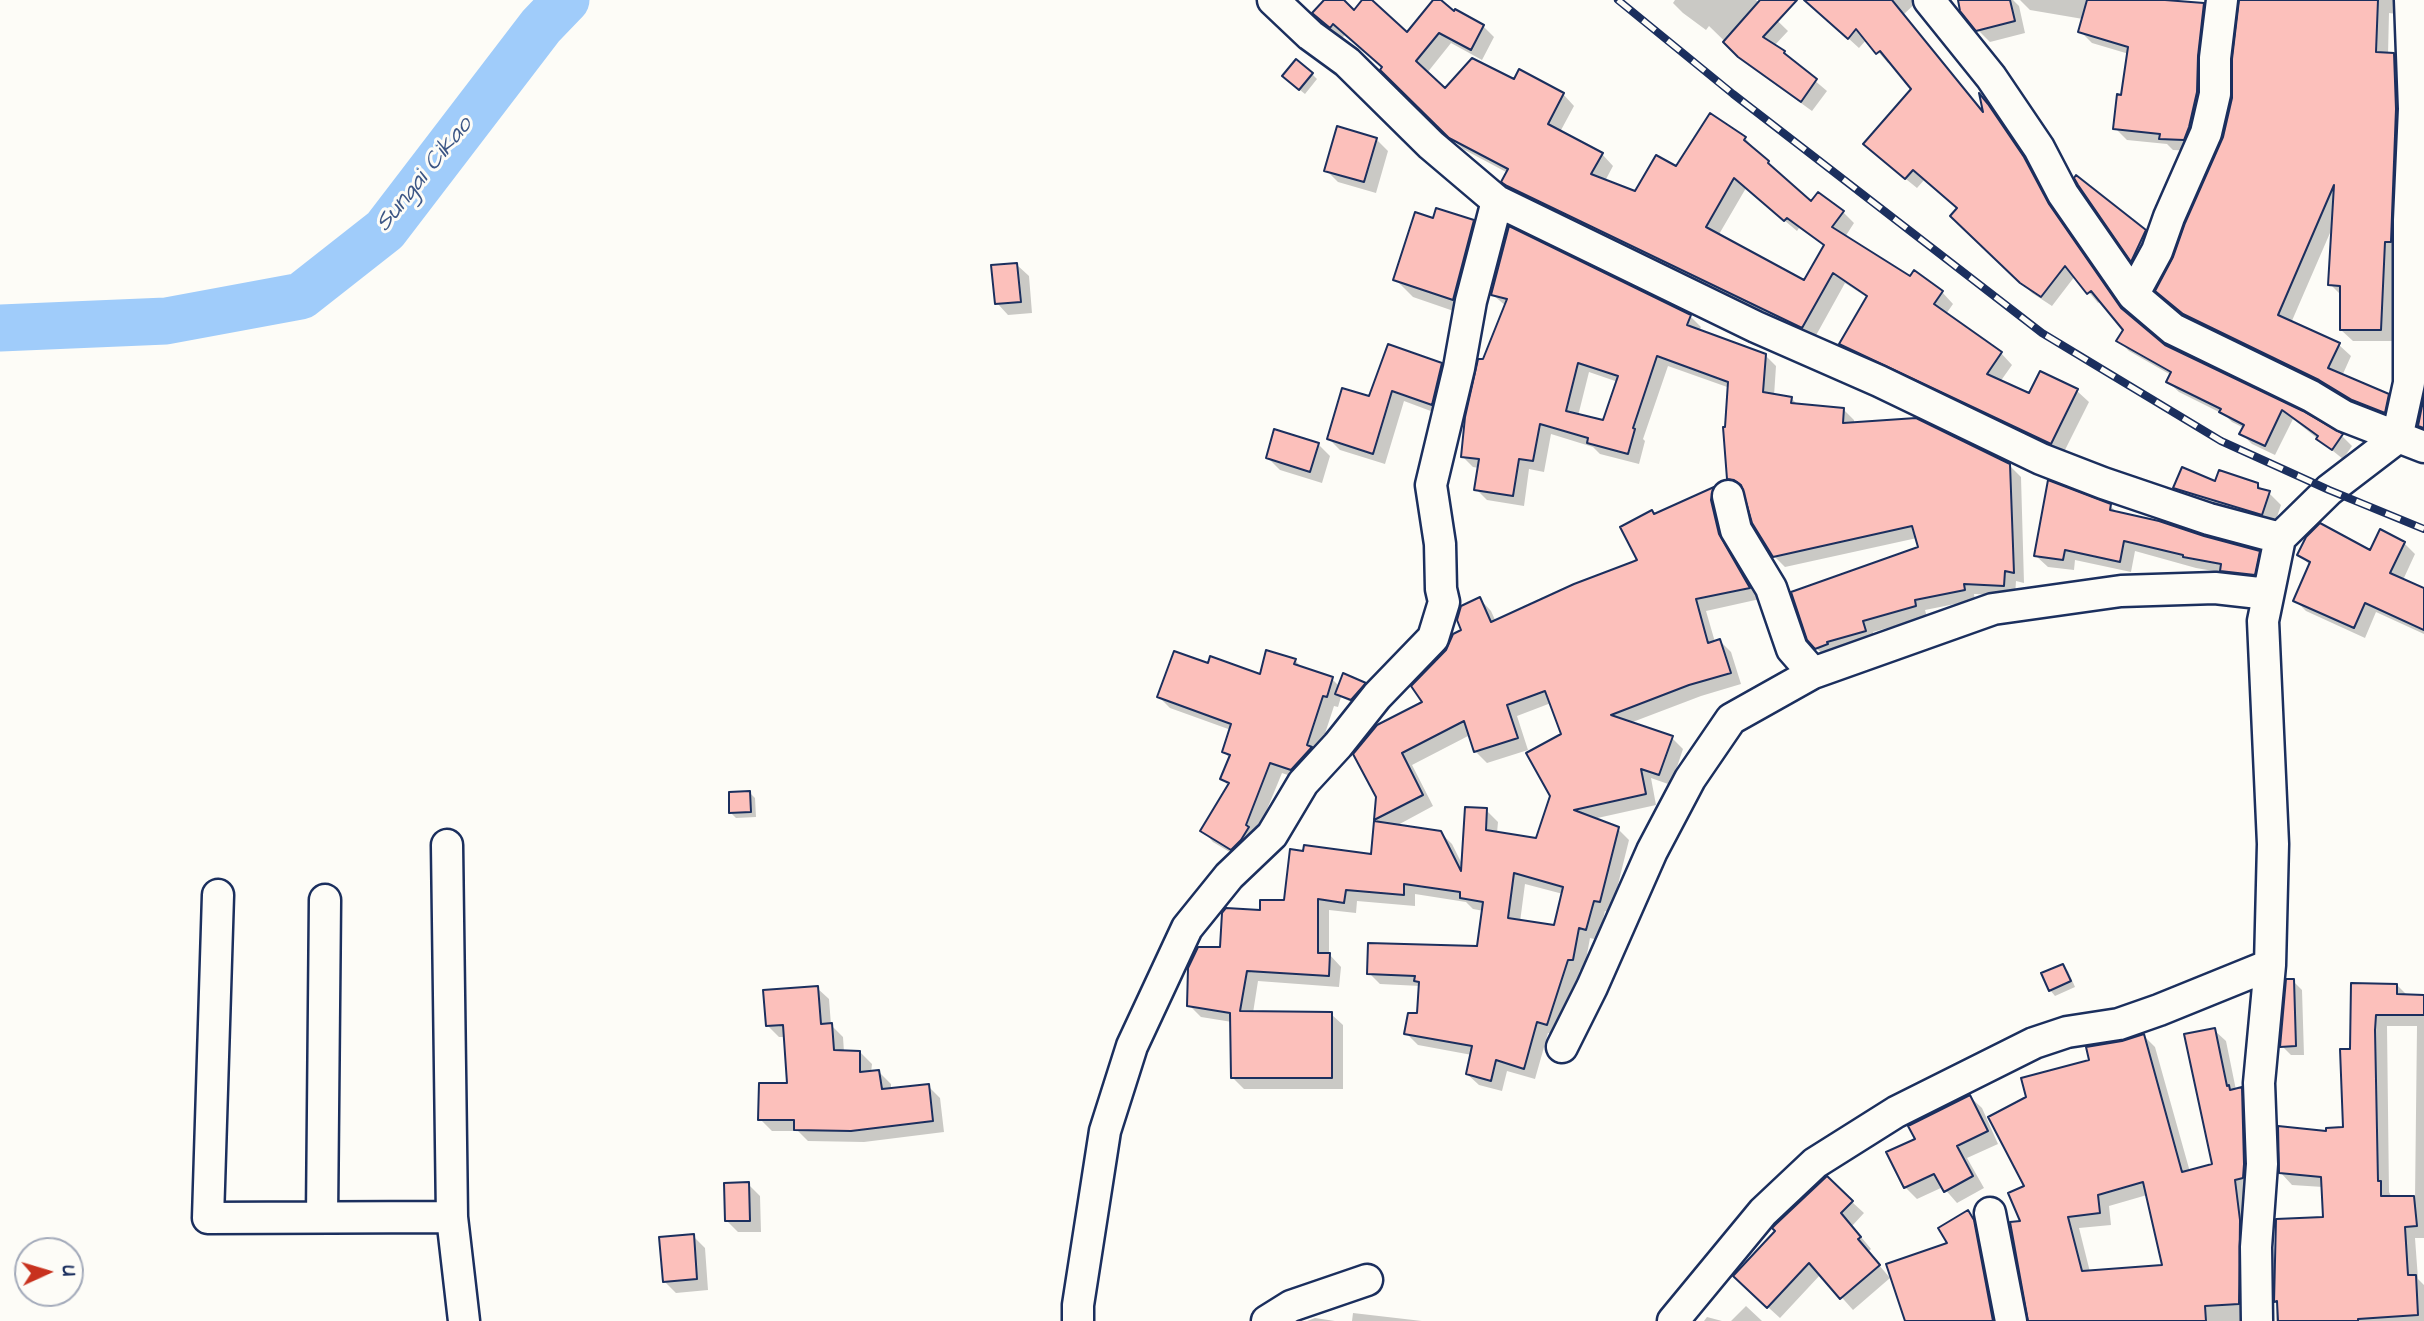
<!DOCTYPE html>
<html>
<head>
<meta charset="utf-8">
<style>
  body { margin:0 }
  #map { position:relative; width:2424px; height:1321px; overflow:hidden; background:#fdfcf7; font-family:"Architects Daughter",sans-serif }
  canvas { display:block }
  .north { position:absolute; left:14px; top:1237px; width:70px; height:70px; box-sizing:border-box; background:#fdfcf7; border:2px solid #a3aaba; border-radius:50%; rotate:86deg; font-size:19px; font-weight:700; line-height:28px; text-align:center; color:#1b2f5e }
  .north::after { content:''; display:block; margin:auto; width:24px; height:32px; background:#c8321e; clip-path:polygon(50% 0,100% 100%,50% 72%,0 100%) }
</style>
</head>
<body>
<div id="map">
<canvas width="2424" height="1321"></canvas>
<div class="north">U</div>
</div>
<script>
const context = document.querySelector('canvas').getContext('2d');
context.lineJoin = 'round';
function fill(path, color) { context.fillStyle = color; context.fill(path, 'evenodd'); }
function stroke(path, color, width, dash) { context.strokeStyle = color; context.lineWidth = width; context.lineCap = dash ? 'butt' : 'round'; context.setLineDash(dash || []); context.stroke(path); }
function write(font, color, halo, rows, align = 'center') {
  context.font = font + ' "Architects Daughter",sans-serif'; context.lineWidth = 6; context.setLineDash([]); context.textBaseline = 'middle'; context.strokeStyle = halo; context.fillStyle = color; for (const [text, x, y, turn = 0] of rows) {
    context.save(); context.translate(x, y); context.rotate((+turn || 0) * Math.PI / 180); context.textAlign = isNaN(turn) ? turn : align; if (halo) context.strokeText(text, 0, 0); context.fillText(text, 0, 0); context.restore();
  }
}
const shadow = new Path2D(`
  M 1326,0 L 1342,0 L 1354,12 L 1365,0 L 1370,0 L 1407,35 L 1435,0 L 1455,13 L 1483,26 L 1494,37 L 1482,60 L 1451,43 L 1427,73 L 1445,90 L 1514,81 L 1563,94 L 1574,106 L 1560,132 L 1602,154 L 1613,166 L 1605,181 L 1636,193 L 1677,168 L 1745,138 L 1756,150 L 1755,151 L 1811,203 L 1843,212 L 1854,223 L 1845,237 L 1910,279 L 1942,292 L 1953,304 L 1946,314 L 2001,353 L 2012,365 L 2000,382 L 2030,395 L 2041,373 L 2077,391 L 2089,402 L 2063,454 L 1853,356 L 1841,344 L 1868,298 L 1845,283 L 1814,339 L 1520,197 L 1503,181 L 1508,173 L 1463,149 L 1382,70 L 1383,68 L 1346,34 L 1342,38 L 1325,24 ZM 1746,188 L 1797,231 L 1799,228 L 1825,246 L 1805,283 L 1718,236 Z
  M 1675,0 L 1756,0 L 1788,31 L 1774,46 L 1827,91 L 1812,111 L 1751,67 L 1709,26 L 1706,30 L 1683,13 L 1673,3 Z
  M 1806,0 L 1919,0 L 1904,14 L 1986,115 L 1982,99 L 1998,116 L 2034,169 L 2059,216 L 2126,313 L 2164,346 L 2302,413 L 2342,436 L 2352,446 L 2343,459 L 2293,419 L 2275,455 L 2252,444 L 2241,433 L 2244,428 L 2232,422 L 2225,415 L 2179,392 L 2168,382 L 2171,375 L 2129,351 L 2119,341 L 2125,330 L 2101,301 L 2098,303 L 2075,276 L 2052,306 L 2032,293 L 1953,216 L 1959,209 L 1925,179 L 1917,188 L 1876,155 L 1913,89 L 1890,61 L 1888,63 L 1867,39 L 1859,48 Z
  M 1959,0 L 2013,0 L 2019,6 L 2025,33 L 1990,42 L 1978,30 Z
  M 2020,0 L 2153,0 L 2203,5 L 2215,17 L 2196,151 L 2173,150 L 2167,144 L 2127,140 L 2115,128 L 2123,97 L 2129,54 L 2092,43 L 2080,31 L 2083,19 L 2030,10 Z
  M 2241,0 L 2409,0 L 2404,15 L 2389,13 L 2388,55 L 2394,55 L 2405,67 L 2392,341 L 2353,341 L 2341,330 L 2342,296 L 2330,284 L 2333,226 L 2291,323 L 2339,345 L 2351,356 L 2342,376 L 2388,396 L 2399,408 L 2396,423 L 2365,411 L 2332,391 L 2196,325 L 2169,302 L 2175,258 L 2224,141 L 2234,98 Z
  M 1312,74 L 1317,79 L 1305,94 L 1290,82 Z
  M 1376,139 L 1388,151 L 1376,193 L 1338,182 L 1326,170 Z
  M 2080,184 L 2150,237 L 2137,265 L 2133,261 Z
  M 1434,220 L 1473,222 L 1491,240 L 1471,317 L 1413,297 L 1395,279 Z
  M 1017,265 L 1029,276 L 1032,313 L 1008,315 L 997,303 Z
  M 1493,295 L 1690,316 L 1701,327 L 1699,331 L 1765,355 L 1776,366 L 1774,396 L 1792,399 L 1798,405 L 1843,409 L 1854,420 L 1854,424 L 2009,465 L 2021,477 L 2024,583 L 2016,581 L 2015,596 L 1974,594 L 1975,600 L 1925,610 L 1927,617 L 1873,632 L 1876,642 L 1828,659 L 1816,648 L 1920,548 L 1917,538 L 1785,567 L 1774,556 L 1744,490 L 1740,489 L 1729,478 L 1730,388 L 1668,366 L 1643,439 L 1645,441 L 1639,464 L 1600,454 L 1593,447 L 1551,434 L 1544,472 L 1529,469 L 1524,506 L 1487,500 L 1476,489 L 1479,468 L 1473,467 L 1462,456 L 1484,361 L 1506,306 ZM 1589,372 L 1618,382 L 1604,422 L 1578,416 Z
  M 1441,364 L 1453,376 L 1444,416 L 1404,401 L 1385,464 L 1340,450 L 1329,439 L 1370,398 Z
  M 1318,444 L 1330,456 L 1322,483 L 1280,470 L 1268,458 Z
  M 2216,483 L 2257,484 L 2264,491 L 2269,493 L 2281,505 L 2274,526 L 2186,499 L 2175,488 Z
  M 1713,489 L 1724,500 L 1730,548 L 1760,599 L 1706,611 L 1715,642 L 1720,641 L 1731,652 L 1741,684 L 1701,696 L 1630,723 L 1672,738 L 1683,749 L 1671,785 L 1651,778 L 1656,805 L 1593,819 L 1618,829 L 1629,840 L 1611,913 L 1605,911 L 1598,940 L 1590,938 L 1584,971 L 1580,970 L 1559,1035 L 1548,1033 L 1535,1079 L 1507,1071 L 1502,1091 L 1479,1085 L 1467,1074 L 1472,1055 L 1418,1045 L 1406,1033 L 1419,1015 L 1420,986 L 1380,984 L 1369,973 L 1478,948 L 1484,911 L 1473,909 L 1466,902 L 1415,894 L 1415,906 L 1357,901 L 1356,913 L 1329,910 L 1329,954 L 1341,967 L 1339,987 L 1258,981 L 1253,1013 L 1331,1014 L 1343,1025 L 1343,1089 L 1244,1089 L 1233,1078 L 1232,1022 L 1201,1017 L 1189,1005 L 1221,949 L 1262,912 L 1285,902 L 1372,856 L 1379,823 L 1376,820 L 1378,796 L 1480,599 L 1491,611 L 1496,622 L 1639,560 L 1655,516 ZM 1551,703 L 1563,734 L 1552,795 L 1538,840 L 1497,833 L 1498,822 L 1486,810 L 1463,866 L 1452,844 L 1440,832 L 1396,826 L 1433,806 L 1412,765 L 1470,735 L 1475,751 L 1487,763 L 1528,750 L 1517,716 ZM 1525,884 L 1563,894 L 1555,927 L 1520,922 Z
  M 2110,506 L 2118,513 L 2259,552 L 2270,564 L 2265,585 L 2233,581 L 2225,573 L 2196,568 L 2135,551 L 2131,572 L 2075,560 L 2074,570 L 2048,567 L 2036,556 Z
  M 2404,543 L 2415,554 L 2403,580 L 2424,590 L 2424,634 L 2376,612 L 2365,638 L 2306,611 L 2295,600 L 2311,566 L 2299,555 L 2371,552 Z
  M 1295,660 L 1304,670 L 1332,679 L 1340,687 L 1365,684 L 1370,689 L 1357,705 L 1341,697 L 1338,707 L 1334,706 L 1318,755 L 1303,780 L 1282,773 L 1256,836 L 1243,860 L 1213,842 L 1202,830 L 1229,786 L 1222,779 L 1230,758 L 1224,752 L 1231,730 L 1170,708 L 1159,697 L 1209,666 L 1261,676 Z
  M 750,793 L 755,798 L 756,817 L 736,818 L 731,813 Z
  M 2063,966 L 2068,971 L 2075,987 L 2055,996 L 2050,990 Z
  M 2293,981 L 2302,990 L 2304,1055 L 2291,1055 L 2282,1046 Z
  M 2352,985 L 2397,985 L 2408,996 L 2424,997 L 2424,1238 L 2415,1238 L 2418,1279 L 2424,1285 L 2424,1321 L 2276,1321 L 2277,1220 L 2325,1219 L 2323,1187 L 2292,1185 L 2281,1173 L 2328,1133 L 2345,1128 L 2352,1051 ZM 2387,1026 L 2417,1026 L 2415,1198 L 2392,1198 L 2389,1192 Z
  M 817,988 L 829,999 L 831,1025 L 843,1037 L 844,1052 L 860,1052 L 872,1064 L 871,1073 L 879,1072 L 891,1084 L 891,1090 L 928,1086 L 940,1098 L 944,1132 L 864,1142 L 808,1141 L 798,1131 L 772,1131 L 760,1119 L 789,1085 L 786,1037 L 779,1037 L 767,1025 Z
  M 2214,1030 L 2226,1041 L 2236,1090 L 2241,1089 L 2253,1101 L 2251,1321 L 2030,1321 L 2022,1222 L 2026,1187 L 2091,1061 L 2122,1043 L 2144,1036 L 2155,1047 L 2190,1172 L 2214,1166 ZM 2147,1195 L 2164,1266 L 2090,1272 L 2079,1228 L 2111,1225 L 2109,1206 Z
  M 1970,1097 L 1982,1108 L 1998,1144 L 1967,1158 L 1984,1188 L 1957,1203 L 1943,1187 L 1917,1199 L 1905,1187 Z
  M 748,1184 L 760,1196 L 761,1232 L 738,1232 L 726,1220 Z
  M 1852,1202 L 1864,1213 L 1852,1226 L 1871,1249 L 1868,1252 L 1890,1278 L 1853,1310 L 1821,1274 L 1780,1318 L 1747,1288 Z
  M 1967,1212 L 1979,1224 L 2002,1321 L 1907,1321 Z
  M 693,1236 L 705,1248 L 708,1290 L 676,1293 L 664,1281 Z
  M 1746,1306 L 1762,1321 L 1731,1321 Z
  M 1353,1313 L 1422,1321 L 1352,1321 Z
  M 1707,1317 L 1722,1321 L 1704,1321 Z
  M 1315,1318 L 1335,1321 L 1307,1321 Z`);
const river = new Path2D(`
  M 0,328 L 166,321 L 301,296 L 385,230 L 541,26 L 566,0`);
const building = new Path2D(`
  M 1324,0 L 1344,0 L 1354,10 L 1362,0 L 1372,0 L 1407,32 L 1433,0 L 1441,0 L 1454,11 L 1455,9 L 1484,25 L 1471,50 L 1439,33 L 1416,61 L 1445,88 L 1472,58 L 1514,79 L 1519,69 L 1564,93 L 1548,124 L 1603,153 L 1591,174 L 1635,191 L 1656,155 L 1676,166 L 1710,113 L 1746,137 L 1744,140 L 1769,161 L 1768,163 L 1811,201 L 1818,192 L 1844,211 L 1832,227 L 1910,276 L 1914,270 L 1943,291 L 1934,304 L 2002,352 L 1987,374 L 2029,393 L 2040,371 L 2078,389 L 2051,444 L 1839,344 L 1867,296 L 1833,273 L 1802,328 L 1507,186 L 1501,182 L 1508,169 L 1449,138 L 1380,70 L 1382,67 L 1333,24 L 1330,28 L 1312,13 ZM 1734,178 L 1784,221 L 1787,218 L 1824,245 L 1804,280 L 1706,227 Z
  M 1760,0 L 1797,0 L 1763,37 L 1785,51 L 1784,53 L 1817,79 L 1801,102 L 1738,57 L 1723,42 Z
  M 1804,0 L 1892,0 L 1983,112 L 1979,93 L 1988,104 L 2024,157 L 2049,204 L 2121,308 L 2165,345 L 2303,411 L 2343,434 L 2332,450 L 2316,439 L 2318,436 L 2282,410 L 2265,446 L 2239,434 L 2244,425 L 2219,412 L 2221,409 L 2166,382 L 2171,372 L 2116,341 L 2123,330 L 2091,291 L 2087,294 L 2065,266 L 2041,297 L 2020,283 L 1950,216 L 1957,208 L 1913,170 L 1905,179 L 1863,144 L 1911,89 L 1880,51 L 1876,54 L 1856,29 L 1848,39 Z
  M 1958,0 L 2010,0 L 2015,21 L 1976,31 L 1960,11 Z
  M 2087,0 L 2165,0 L 2204,3 L 2198,56 L 2197,92 L 2189,127 L 2184,140 L 2159,139 L 2160,134 L 2113,129 L 2117,94 L 2121,95 L 2128,47 L 2078,32 Z
  M 2239,0 L 2378,0 L 2376,52 L 2394,53 L 2396,109 L 2391,242 L 2385,242 L 2381,330 L 2340,330 L 2340,286 L 2328,285 L 2334,185 L 2278,315 L 2340,343 L 2328,368 L 2389,394 L 2385,413 L 2352,400 L 2319,380 L 2183,314 L 2155,291 L 2173,257 L 2185,223 L 2223,137 L 2232,98 L 2232,59 Z
  M 1296,59 L 1313,73 L 1299,90 L 1282,76 Z
  M 1337,126 L 1377,138 L 1364,182 L 1324,171 Z
  M 2076,175 L 2146,230 L 2131,262 L 2078,185 L 2074,178 Z
  M 1436,208 L 1474,220 L 1453,300 L 1393,280 L 1415,212 L 1433,218 Z
  M 1509,226 L 1691,315 L 1687,325 L 1766,354 L 1763,392 L 1792,397 L 1791,403 L 1844,408 L 1843,423 L 1916,418 L 2010,464 L 2014,573 L 2005,571 L 2004,586 L 1964,584 L 1965,590 L 1915,600 L 1916,606 L 1863,621 L 1866,631 L 1827,642 L 1828,644 L 1815,649 L 1807,640 L 1791,592 L 1918,547 L 1912,526 L 1773,557 L 1752,523 L 1741,485 L 1734,480 L 1727,479 L 1723,427 L 1725,427 L 1728,382 L 1657,356 L 1633,428 L 1635,429 L 1628,454 L 1587,443 L 1588,438 L 1540,424 L 1533,461 L 1519,459 L 1513,496 L 1474,490 L 1479,459 L 1461,457 L 1465,417 L 1478,359 L 1483,359 L 1507,299 L 1491,295 ZM 1578,363 L 1618,376 L 1603,420 L 1566,411 Z
  M 1017,263 L 1021,302 L 995,304 L 991,265 Z
  M 1388,344 L 1442,363 L 1432,405 L 1392,391 L 1373,454 L 1327,439 L 1342,388 L 1369,396 Z
  M 2424,396 L 2424,428 L 2418,426 Z
  M 1274,429 L 1319,443 L 1310,472 L 1266,458 Z
  M 2182,467 L 2215,481 L 2219,470 L 2258,483 L 2258,488 L 2270,491 L 2262,515 L 2173,488 Z
  M 2048,480 L 2111,504 L 2110,510 L 2159,521 L 2204,536 L 2260,551 L 2255,575 L 2220,571 L 2221,564 L 2183,557 L 2183,555 L 2124,541 L 2120,562 L 2065,550 L 2063,560 L 2034,556 Z
  M 1714,487 L 1711,500 L 1719,534 L 1750,588 L 1696,599 L 1708,643 L 1720,639 L 1731,673 L 1689,685 L 1611,715 L 1673,736 L 1659,775 L 1641,769 L 1646,794 L 1574,810 L 1619,827 L 1600,902 L 1594,901 L 1586,930 L 1579,928 L 1573,960 L 1568,960 L 1547,1025 L 1537,1022 L 1524,1069 L 1496,1060 L 1491,1081 L 1466,1074 L 1472,1046 L 1404,1034 L 1408,1013 L 1417,1013 L 1419,982 L 1414,981 L 1415,976 L 1367,974 L 1368,943 L 1477,946 L 1483,902 L 1460,898 L 1460,892 L 1404,884 L 1404,895 L 1346,890 L 1344,903 L 1318,899 L 1318,953 L 1330,953 L 1329,976 L 1247,971 L 1240,1011 L 1332,1012 L 1332,1078 L 1231,1078 L 1230,1013 L 1187,1006 L 1188,968 L 1198,947 L 1220,947 L 1222,913 L 1226,908 L 1260,910 L 1260,900 L 1284,900 L 1290,849 L 1303,851 L 1304,845 L 1371,854 L 1374,821 L 1441,831 L 1461,871 L 1465,807 L 1487,808 L 1486,830 L 1536,838 L 1550,796 L 1526,753 L 1561,734 L 1545,691 L 1507,705 L 1518,738 L 1474,752 L 1464,721 L 1402,753 L 1423,795 L 1374,820 L 1376,797 L 1353,754 L 1377,725 L 1422,702 L 1411,686 L 1446,650 L 1453,634 L 1461,630 L 1457,620 L 1461,606 L 1480,597 L 1491,622 L 1574,584 L 1632,562 L 1637,560 L 1620,527 L 1652,510 L 1654,514 ZM 1514,873 L 1563,887 L 1554,925 L 1508,918 Z
  M 2320,523 L 2370,550 L 2380,529 L 2405,542 L 2390,573 L 2424,588 L 2424,630 L 2365,603 L 2354,628 L 2293,601 L 2310,562 L 2297,555 L 2306,537 Z
  M 1266,650 L 1296,659 L 1294,664 L 1333,677 L 1327,697 L 1323,696 L 1307,745 L 1312,747 L 1291,770 L 1270,763 L 1246,825 L 1249,827 L 1241,840 L 1231,850 L 1200,831 L 1229,783 L 1220,779 L 1230,755 L 1222,752 L 1231,724 L 1157,697 L 1174,651 L 1208,663 L 1210,656 L 1260,674 Z
  M 1343,673 L 1366,683 L 1351,700 L 1335,694 Z
  M 750,791 L 751,812 L 729,813 L 729,792 Z
  M 2063,964 L 2071,981 L 2049,991 L 2041,973 Z
  M 2286,979 L 2294,979 L 2296,1046 L 2280,1047 Z
  M 2351,983 L 2397,984 L 2397,994 L 2424,995 L 2424,1015 L 2376,1015 L 2375,1030 L 2378,1181 L 2381,1181 L 2381,1196 L 2414,1196 L 2417,1226 L 2405,1227 L 2408,1275 L 2416,1275 L 2418,1315 L 2358,1319 L 2358,1321 L 2278,1321 L 2277,1301 L 2274,1302 L 2276,1219 L 2323,1217 L 2321,1177 L 2279,1173 L 2278,1126 L 2326,1131 L 2326,1128 L 2343,1127 L 2340,1049 L 2350,1049 Z
  M 818,986 L 821,1024 L 832,1023 L 834,1050 L 860,1051 L 860,1072 L 879,1070 L 882,1089 L 929,1084 L 933,1121 L 851,1131 L 794,1130 L 794,1120 L 758,1120 L 759,1083 L 787,1083 L 783,1025 L 766,1026 L 763,990 Z
  M 2215,1028 L 2227,1086 L 2229,1085 L 2230,1090 L 2242,1087 L 2244,1164 L 2243,1178 L 2235,1180 L 2240,1220 L 2239,1304 L 2205,1306 L 2206,1321 L 2028,1321 L 2010,1222 L 2020,1221 L 2008,1193 L 2024,1186 L 1988,1117 L 2026,1097 L 2021,1078 L 2089,1060 L 2086,1047 L 2122,1041 L 2144,1034 L 2182,1172 L 2212,1164 L 2184,1034 ZM 2143,1182 L 2162,1265 L 2082,1271 L 2068,1217 L 2100,1213 L 2098,1195 Z
  M 1970,1095 L 1988,1131 L 1957,1146 L 1973,1176 L 1944,1192 L 1934,1174 L 1904,1188 L 1886,1152 L 1915,1139 L 1908,1126 Z
  M 1827,1176 L 1853,1201 L 1841,1213 L 1861,1237 L 1858,1239 L 1880,1265 L 1840,1299 L 1809,1263 L 1767,1308 L 1733,1276 L 1775,1231 L 1772,1228 L 1776,1224 Z
  M 749,1182 L 750,1221 L 725,1221 L 724,1183 Z
  M 1968,1210 L 1974,1220 L 1993,1321 L 1905,1321 L 1886,1264 L 1947,1243 L 1938,1228 Z
  M 694,1234 L 697,1279 L 663,1282 L 659,1237 Z`);
const street = new Path2D(`
  M 1273,0 L 1310,35 L 1347,62 L 1431,145 L 1497,201 L 1756,327 L 1879,381 L 2041,459 L 2103,483 L 2209,519 L 2280,538 L 2329,490 L 2397,438 L 2409,383 L 2409,220 L 2414,109 L 2410,0
  M 1929,0 L 1991,77 L 2039,148 L 2063,194 L 2133,295 L 2173,329 L 2311,396 L 2344,416 L 2424,447
  M 2133,295 L 2157,251 L 2169,217 L 2206,133 L 2215,94 L 2215,58 L 2222,0
  M 1728,496 L 1736,530 L 1771,588 L 1792,649 L 1813,673
  M 447,845 L 452,1217 L 464,1321
  M 218,895 L 208,1218 L 452,1217
  M 1562,1047 L 1592,987 L 1652,851 L 1690,779 L 1731,719 L 1813,673 L 1993,609 L 2121,591 L 2215,588 L 2268,594
  M 1990,1213 L 2011,1321
  M 322,1217 L 325,900
  M 1078,1321 L 1078,1305 L 1105,1131 L 1132,1046 L 1187,928 L 1229,876 L 1272,835 L 1303,783 L 1338,745 L 1377,696 L 1433,638 L 1444,602 L 1441,589 L 1440,544 L 1431,485 L 1459,368 L 1471,301 L 1497,201
  M 1267,1321 L 1291,1306 L 1367,1280
  M 1673,1321 L 1763,1212 L 1815,1163 L 1896,1112 L 2034,1043 L 2067,1032 L 2119,1024 L 2159,1010 L 2270,965
  M 2257,1321 L 2256,1247 L 2262,1164 L 2259,1083 L 2270,965 L 2273,844 L 2263,621 L 2280,538`);
const rail = new Path2D(`
  M 1618,0 L 1733,94 L 2042,333 L 2221,441 L 2329,490 L 2424,529`);
const waterNames = [
  ["Sungai Cikao",425,175,-51]
];
fill(shadow, '#0003');
stroke(river, '#a0ccfa', 47);
fill(building, '#fcc0bb');
stroke(building, '#1b2f5e', 2);
stroke(street, '#1b2f5e', 35);
stroke(street, '#fdfcf7', 30);
stroke(rail, '#1b2f5e', 8);
stroke(rail, '#fdfcf7', 5, [16]);
write('italic 24px', '#3c5685', '#fdfcf7', waterNames);
</script>
</body>
</html>
